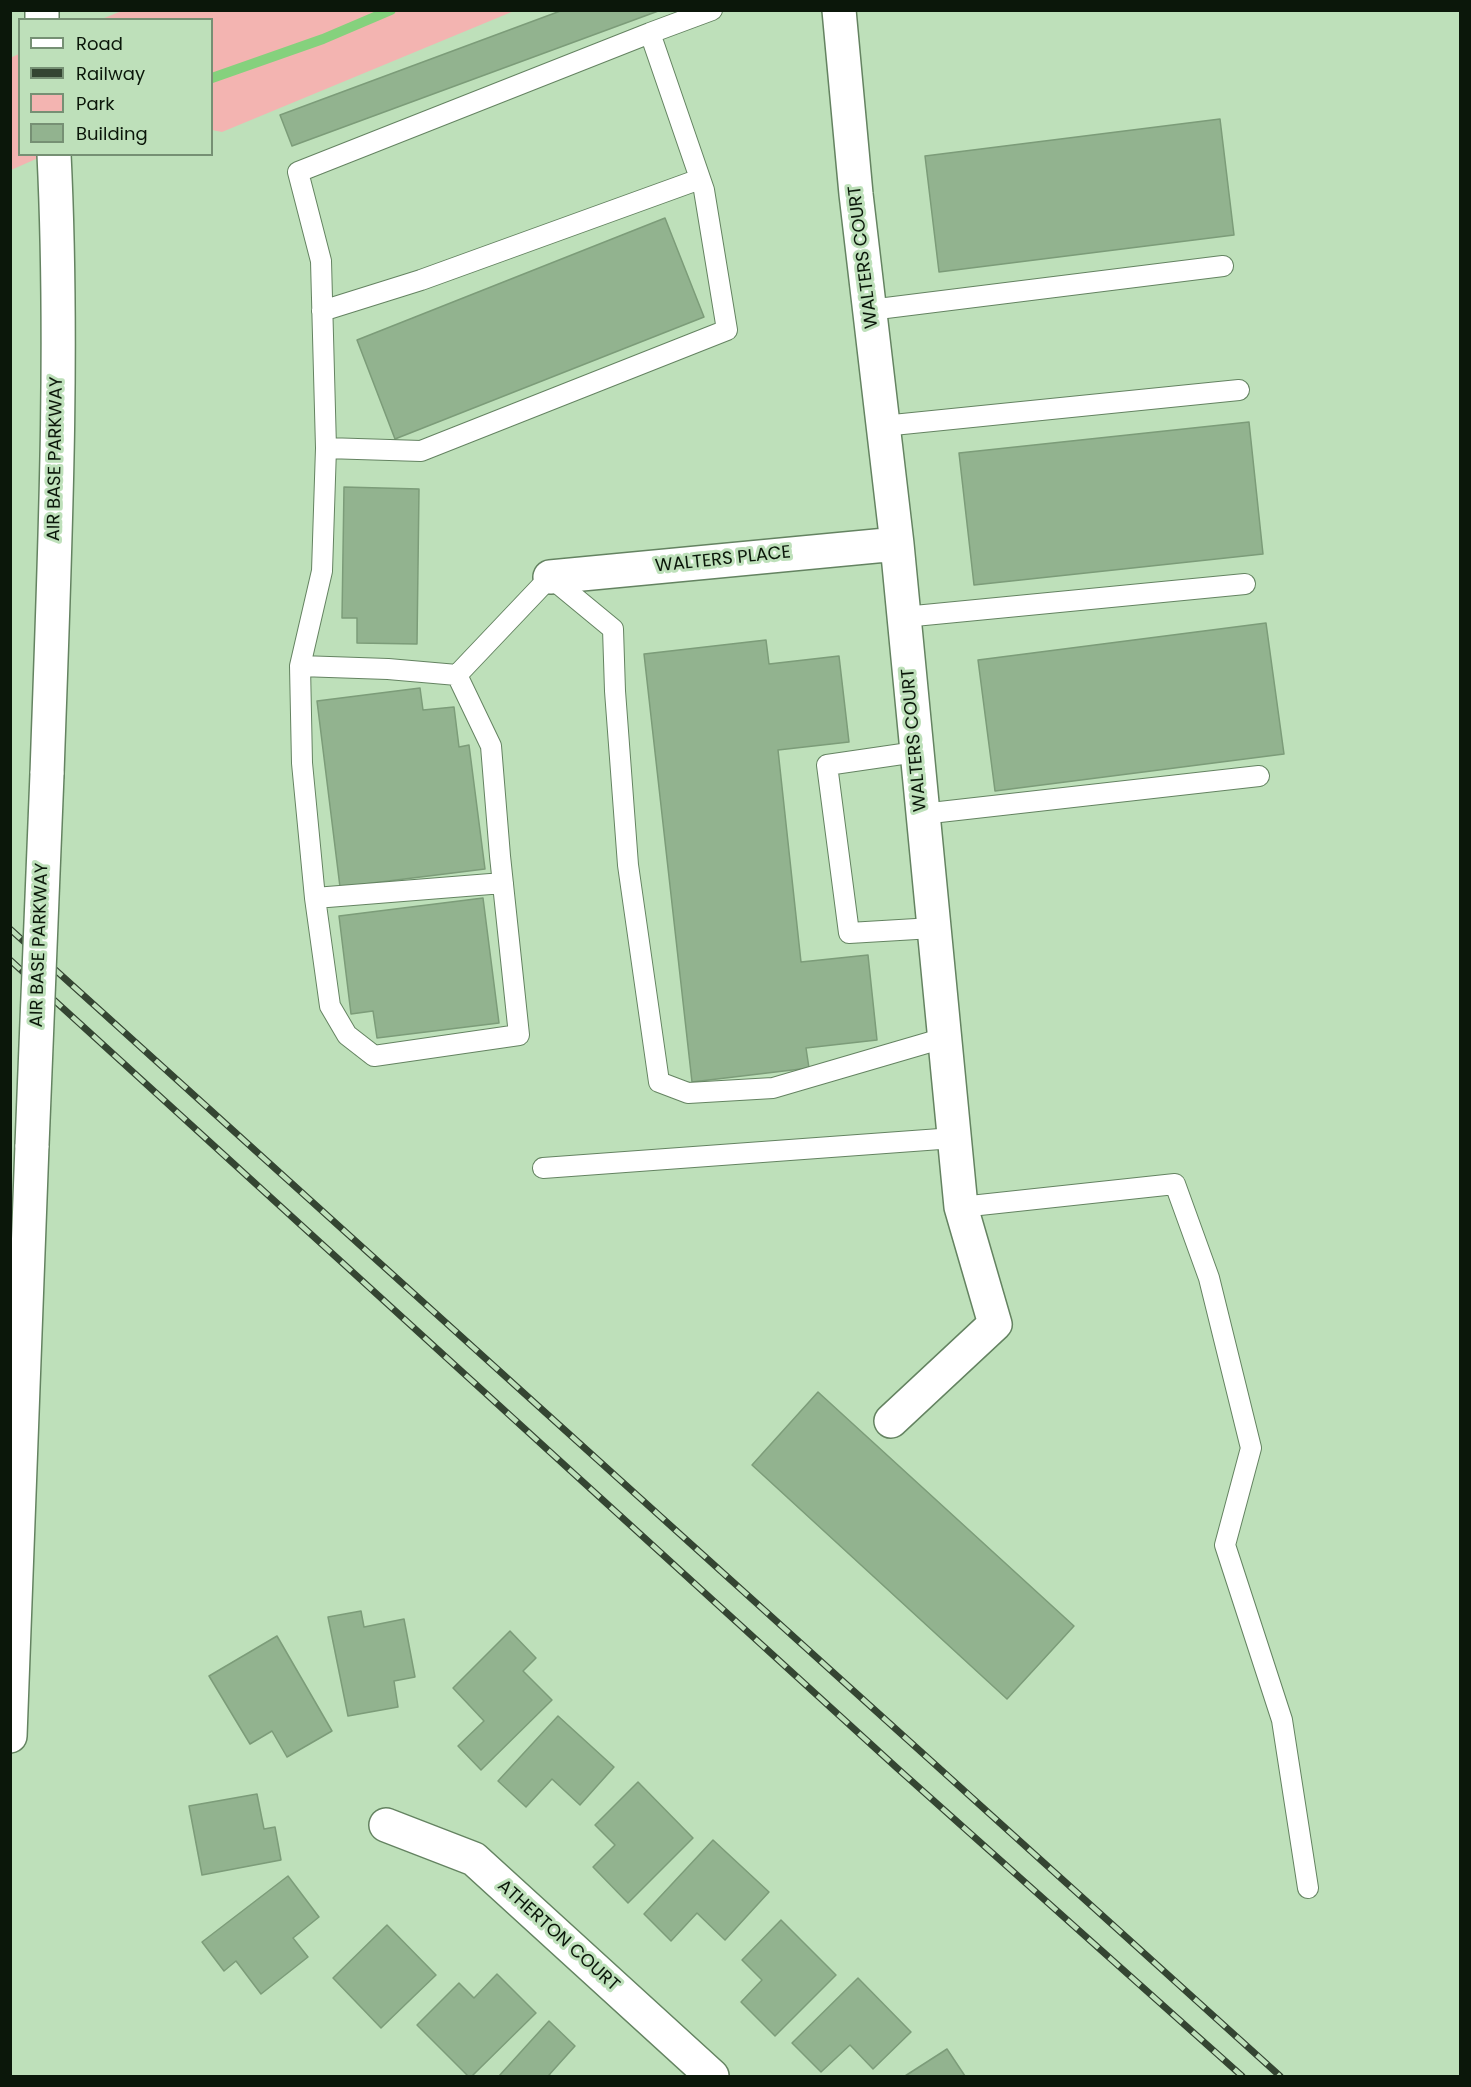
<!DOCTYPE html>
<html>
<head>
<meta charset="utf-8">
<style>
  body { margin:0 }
  #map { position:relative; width:1471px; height:2087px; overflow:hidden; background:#bee0ba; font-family:Poppins,sans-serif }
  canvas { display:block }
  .frame { position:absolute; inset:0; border:12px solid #0b170a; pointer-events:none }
  .legend { position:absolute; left:18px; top:18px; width:195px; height:138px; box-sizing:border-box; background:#bee0ba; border:2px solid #769074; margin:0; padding:8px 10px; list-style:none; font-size:18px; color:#0b170a }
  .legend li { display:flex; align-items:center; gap:12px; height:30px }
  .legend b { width:30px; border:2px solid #769074 }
</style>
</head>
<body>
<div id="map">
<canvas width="1471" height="2087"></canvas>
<div class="frame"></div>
<ul class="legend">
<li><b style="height:8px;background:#fff"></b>Road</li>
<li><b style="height:8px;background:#344532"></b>Railway</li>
<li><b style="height:16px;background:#f3b4b1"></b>Park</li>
<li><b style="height:16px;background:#92b38f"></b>Building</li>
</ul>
</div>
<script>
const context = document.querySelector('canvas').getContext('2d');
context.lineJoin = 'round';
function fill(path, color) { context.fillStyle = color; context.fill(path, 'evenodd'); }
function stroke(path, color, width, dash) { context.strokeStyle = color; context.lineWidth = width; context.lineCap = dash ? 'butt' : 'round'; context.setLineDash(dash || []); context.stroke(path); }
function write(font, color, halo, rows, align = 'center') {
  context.font = font + ' Poppins,sans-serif'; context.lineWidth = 6; context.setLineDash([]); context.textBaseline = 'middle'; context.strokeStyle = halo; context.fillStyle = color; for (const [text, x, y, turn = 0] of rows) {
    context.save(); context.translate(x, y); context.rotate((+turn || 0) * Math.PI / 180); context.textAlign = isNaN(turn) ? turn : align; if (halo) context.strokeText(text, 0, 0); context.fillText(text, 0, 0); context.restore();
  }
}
const green = new Path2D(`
  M 124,10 L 514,10 L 514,11 L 222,132 L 212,130 L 212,20 L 102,19 Z
  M 19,54 L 20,154 L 45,155 L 11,170 L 10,58 Z`);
const stream = new Path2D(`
  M 212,78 L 323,39 L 391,10`);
const building = new Path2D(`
  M 563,10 L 661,10 L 292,146 L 280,115 Z
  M 1220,119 L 1234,235 L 939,272 L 925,156 Z
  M 665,218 L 704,317 L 395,439 L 357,340 Z
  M 1249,422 L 1263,554 L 974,585 L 959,453 Z
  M 344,487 L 419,489 L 417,644 L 357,643 L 357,618 L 342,618 Z
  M 1266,623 L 1284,754 L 995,791 L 978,660 Z
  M 766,640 L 769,664 L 839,656 L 849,742 L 778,750 L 801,962 L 868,955 L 877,1040 L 806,1048 L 809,1068 L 692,1082 L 644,654 Z
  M 420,688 L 423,710 L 454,707 L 459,747 L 469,745 L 485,869 L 340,887 L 317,701 Z
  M 483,898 L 499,1023 L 377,1038 L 373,1011 L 351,1014 L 339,916 Z
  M 818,1392 L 1074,1626 L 1007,1699 L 752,1465 Z
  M 361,1611 L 364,1627 L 404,1619 L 415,1677 L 394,1681 L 398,1707 L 348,1716 L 328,1617 Z
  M 510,1631 L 536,1658 L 523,1671 L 552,1700 L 481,1770 L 458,1746 L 484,1721 L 453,1688 Z
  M 277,1636 L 332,1731 L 287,1757 L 272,1731 L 250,1744 L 209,1676 Z
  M 558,1716 L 614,1767 L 580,1805 L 552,1779 L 526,1807 L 498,1781 Z
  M 638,1782 L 693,1838 L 628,1903 L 593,1867 L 615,1845 L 595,1825 Z
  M 257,1794 L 264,1829 L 275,1827 L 281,1860 L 202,1875 L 189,1806 Z
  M 713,1840 L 769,1892 L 725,1940 L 697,1913 L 671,1941 L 644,1914 Z
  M 288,1876 L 319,1917 L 293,1938 L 308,1957 L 261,1994 L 236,1961 L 224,1971 L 202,1942 Z
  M 781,1920 L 836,1975 L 775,2036 L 741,2002 L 762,1980 L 742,1960 Z
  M 387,1925 L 436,1975 L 381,2028 L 333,1978 Z
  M 497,1974 L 536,2013 L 472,2076 L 468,2076 L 417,2025 L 459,1983 L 474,1998 Z
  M 858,1978 L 911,2032 L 873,2069 L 850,2045 L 821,2072 L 792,2043 Z
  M 549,2021 L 575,2046 L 549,2075 L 551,2076 L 499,2076 Z
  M 947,2049 L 965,2076 L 905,2076 Z`);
const lane = new Path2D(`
  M 650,33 L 712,10
  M 870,310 L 1223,266
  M 322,311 L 421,280 L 700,179
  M 883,426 L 1239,390
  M 904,617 L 1245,584
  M 300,666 L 322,571 L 326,448 L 321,261 L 298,172 L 650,33 L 704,190 L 727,330 L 421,451 L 326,448
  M 457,675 L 491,746 L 500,856 L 519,1035 L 374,1056 L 347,1035 L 330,1006 L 315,898 L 302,763 L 300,666 L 388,669 L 457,675 L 550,577 L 613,629 L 615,691 L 628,865 L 659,1082 L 688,1093 L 773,1088 L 944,1038
  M 916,752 L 827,765 L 849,933 L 933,928
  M 922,814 L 1259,776
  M 315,898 L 503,883
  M 543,1168 L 954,1138
  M 961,1207 L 1175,1184 L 1209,1278 L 1251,1448 L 1225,1545 L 1282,1720 L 1308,1888`);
const street = new Path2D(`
  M 839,10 L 856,194 L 897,544 L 961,1207 L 995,1324 L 891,1421
  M 550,577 L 897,544
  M 386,1825 L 474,1859 L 712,2076`);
const primary = new Path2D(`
  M 42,10 L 42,20
  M 47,774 C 54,568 64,361 54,154
  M 10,1736 L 32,1145`);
const rail = new Path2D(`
  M 10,929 L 1280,2076
  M 10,960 L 897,1768 L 1242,2076`);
const primaryBridge = new Path2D(`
  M 32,1145 L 47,774`);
const streetNames = [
  ["WALTERS COURT",864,257,-97],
  ["AIR BASE PARKWAY",56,459,-89],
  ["WALTERS PLACE",723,560,-6],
  ["WALTERS COURT",915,740,-95],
  ["AIR BASE PARKWAY",40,945,-88],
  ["ATHERTON COURT",558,1936,42]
];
fill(green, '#f3b4b1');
stroke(stream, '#85d17d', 10);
fill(building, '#92b38f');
stroke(building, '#7c9c79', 1.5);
stroke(lane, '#648361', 22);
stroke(street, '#648361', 36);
stroke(primary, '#648361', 36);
stroke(lane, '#fff', 20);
stroke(street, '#fff', 33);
stroke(primary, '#fff', 33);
stroke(rail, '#344532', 7);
stroke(rail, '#bee0ba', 4.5, [14]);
stroke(primaryBridge, '#648361', 36, []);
stroke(primaryBridge, '#fff', 33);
write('18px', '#0b170a', '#bee0ba', streetNames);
</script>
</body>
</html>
